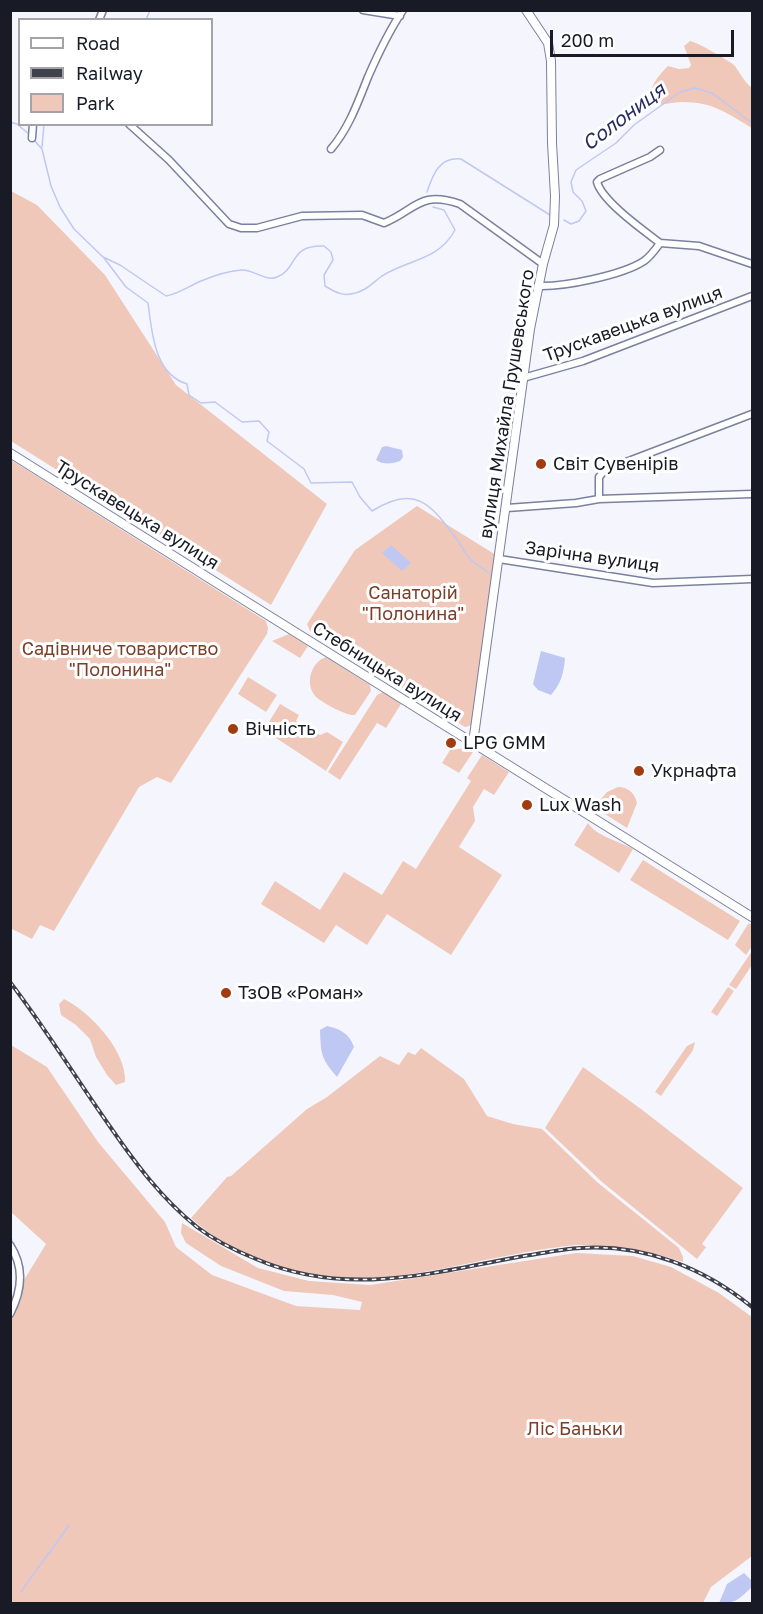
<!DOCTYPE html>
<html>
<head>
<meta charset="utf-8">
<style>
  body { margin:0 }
  #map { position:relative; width:763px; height:1614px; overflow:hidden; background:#f5f6fd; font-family:"Golos Text",sans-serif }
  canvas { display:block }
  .frame { position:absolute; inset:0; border:12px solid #181a26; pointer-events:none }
  .legend { position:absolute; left:18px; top:18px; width:195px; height:108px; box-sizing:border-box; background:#fff; border:2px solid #a3a3a8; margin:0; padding:8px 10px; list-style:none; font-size:18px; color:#181a26 }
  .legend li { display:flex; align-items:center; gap:12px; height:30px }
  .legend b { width:30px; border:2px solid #a3a3a8 }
  .scale { position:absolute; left:550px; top:30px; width:184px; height:27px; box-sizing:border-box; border:3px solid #181a26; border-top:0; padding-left:8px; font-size:18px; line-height:21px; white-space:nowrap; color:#181a26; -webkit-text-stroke:4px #fff; paint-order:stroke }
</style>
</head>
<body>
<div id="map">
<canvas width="763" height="1614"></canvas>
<div class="frame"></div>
<ul class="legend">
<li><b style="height:8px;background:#fff"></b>Road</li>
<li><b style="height:8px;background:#3f414c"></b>Railway</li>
<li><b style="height:16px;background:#f0c8ba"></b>Park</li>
</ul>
<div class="scale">200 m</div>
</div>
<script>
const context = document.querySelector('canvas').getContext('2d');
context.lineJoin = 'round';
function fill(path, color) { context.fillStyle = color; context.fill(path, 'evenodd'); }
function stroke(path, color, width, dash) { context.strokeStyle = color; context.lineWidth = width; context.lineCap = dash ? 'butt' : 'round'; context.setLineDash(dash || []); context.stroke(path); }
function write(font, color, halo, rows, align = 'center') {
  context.font = font + ' "Golos Text",sans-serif'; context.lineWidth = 6; context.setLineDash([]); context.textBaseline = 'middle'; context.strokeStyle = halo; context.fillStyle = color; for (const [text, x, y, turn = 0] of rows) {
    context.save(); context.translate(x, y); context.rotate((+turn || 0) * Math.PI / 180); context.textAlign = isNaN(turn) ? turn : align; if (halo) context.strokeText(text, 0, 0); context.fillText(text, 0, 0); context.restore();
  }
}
const green = new Path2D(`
  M 690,41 C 695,41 732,62 735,66 C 741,75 744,81 752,88 L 752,128 C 726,113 714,102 682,102 C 670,102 660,107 649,103 C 649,87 657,77 668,66 L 679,69 L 689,68 L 691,65 L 684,46 Z
  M 11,191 L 37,205 L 105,275 L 176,385 L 327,504 L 271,605 L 11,441 Z
  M 11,460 L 266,621 L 268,628 L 267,634 L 171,783 L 157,777 L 139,787 L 54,931 L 40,925 L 32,939 L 10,928 Z
  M 417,506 L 496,555 L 472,725 L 465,727 L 310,631 L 307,624 L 355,550 Z
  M 289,634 L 308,646 L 300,658 L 272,641 Z
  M 326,657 L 370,685 L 371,691 L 355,715 C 346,716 323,703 316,697 C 304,684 311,662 326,657 Z
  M 248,677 L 277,695 L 266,712 L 238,694 Z
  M 383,692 L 401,704 L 386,728 L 377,723 L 340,780 L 328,772 L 377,695 Z
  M 280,704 L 299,715 L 296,721 L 320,735 L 327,732 L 343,742 L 326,771 L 264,730 Z
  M 466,748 L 473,752 L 459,773 L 442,763 L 450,750 Z
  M 482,755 L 509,772 L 494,795 L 484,789 L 473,807 L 475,821 L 459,847 L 502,875 L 451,955 L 387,914 L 367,945 L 336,925 L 324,943 L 261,904 L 275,881 L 320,910 L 344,872 L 382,895 L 403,861 L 416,869 L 471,781 L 467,778 Z
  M 618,787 C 628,787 635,793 637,803 L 627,828 L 594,807 L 607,792 Z
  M 588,823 C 596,836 619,841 633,849 L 619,873 L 574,845 Z
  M 643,860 L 740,921 L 728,940 L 630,880 Z
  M 752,923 L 752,946 L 746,955 L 735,945 L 748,924 Z
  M 752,951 L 752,965 L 736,989 L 729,985 Z
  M 728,987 L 734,991 L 717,1016 L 711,1012 Z
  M 64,999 C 90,1012 127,1051 125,1082 L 116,1085 L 107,1075 L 96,1057 L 90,1039 L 76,1025 L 61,1015 L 59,1004 Z
  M 695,1042 L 693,1050 L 661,1096 L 655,1092 L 687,1046 Z
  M 11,1045 L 47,1067 L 98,1142 L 165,1222 L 176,1247 L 212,1275 L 296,1306 L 360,1310 L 362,1302 L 333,1295 L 284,1291 L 221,1266 L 186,1243 L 181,1233 L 182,1223 L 258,1268 L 309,1281 L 370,1285 L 576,1253 L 633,1256 L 671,1267 L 719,1293 L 752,1317 L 752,1556 L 711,1587 L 703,1603 L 11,1603 L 11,1320 L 21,1299 L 24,1280 L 46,1244 L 11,1212 Z
  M 421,1048 L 464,1079 L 487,1116 L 513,1124 L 542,1129 L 597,1182 L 679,1248 L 683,1257 L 683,1262 C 645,1250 615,1246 576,1245 C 506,1252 438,1274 369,1279 C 310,1283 234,1258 191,1218 L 227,1177 L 231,1176 L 307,1109 L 327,1097 L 380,1056 L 399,1065 L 408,1052 L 415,1055 Z
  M 583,1067 L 641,1109 L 743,1188 L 702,1244 L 706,1247 L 697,1259 L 602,1182 L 545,1128 Z`);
const water = new Path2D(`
  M 386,446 L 402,450 L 403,457 L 400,461 C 392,464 383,465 376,460 L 382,447 Z
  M 391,545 L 411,563 L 402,571 L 382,553 Z
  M 541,651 L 565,658 C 564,672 561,684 551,695 L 538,690 L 533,684 Z
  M 327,1026 C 340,1029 349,1033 354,1047 L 337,1077 C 321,1058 321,1055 320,1030 Z
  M 744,1573 L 752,1581 L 752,1587 C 740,1598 736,1604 719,1603 L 727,1584 Z`);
const stream = new Path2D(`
  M 146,20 L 150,10
  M 10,122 L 17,124 L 30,135
  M 33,139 L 42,149 L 51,186 L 60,207 L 74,229 L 103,257 L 120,265 L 166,296 C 179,294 189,286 201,281 C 213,276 228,271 241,270 C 254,269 265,282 277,277 C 299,268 288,245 324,246 L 331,252 L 333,260 L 324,275 L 325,286 C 334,291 341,296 351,294 C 365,292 371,284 382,276 C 409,259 438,261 455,230 L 444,210 L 433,207
  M 42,147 L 44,124
  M 427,192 C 433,174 439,157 461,159 L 550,215
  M 564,220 L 571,224 L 579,221 L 586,211 L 582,201 L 573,192 L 571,182 L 576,170 L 616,143 L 634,125 L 680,92 L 695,88 L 712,93 L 752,123
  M 104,258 L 126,287 L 148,303 C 152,332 154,374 187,384 L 189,395 L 201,403 L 215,402 L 242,422 L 259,421 L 269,432 L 267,441 L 304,469 L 311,483 L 352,482 L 360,497 L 372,511 C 417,483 431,505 458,541 C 462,547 466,555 471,560 C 477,565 484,569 490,574
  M 10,1238 L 12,1240
  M 14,1244 L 23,1267
  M 21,1592 C 36,1569 54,1548 69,1525`);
const minor = new Path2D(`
  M 363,10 L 400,16
  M 99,20 L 103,10
  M 129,124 L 169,160 L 229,224 L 241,228 L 257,228 L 302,216 L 362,215 L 384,223 C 416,210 419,190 460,204 L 543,264
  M 32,138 L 33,124
  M 331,149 C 349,128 358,102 368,77 C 378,54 389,31 403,10
  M 660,243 C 643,230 602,201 597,182 L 600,179 L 650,157 L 660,150
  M 538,286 C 564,287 623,275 644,261 C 651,256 655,250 660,243 L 699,246 L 752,264
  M 523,378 L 583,361 L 752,296
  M 599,499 L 599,477 L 605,470 L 752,414
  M 507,508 L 576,503 L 599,499 L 752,494
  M 499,559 L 653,583 L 752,579
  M 10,1245 C 25,1268 22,1291 10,1314`);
const tertiary = new Path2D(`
  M 10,453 L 247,602 L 752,917
  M 473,743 L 530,329 L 543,264 L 554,225 L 555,196 L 552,143 L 551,61 L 548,43 L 526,10`);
const rail = new Path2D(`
  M 10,982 C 46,1029 77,1080 111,1128 C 136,1164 162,1199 197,1227 C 214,1240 236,1251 256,1259 C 345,1297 428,1274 518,1257 C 539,1254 560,1249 581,1248 C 645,1244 704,1268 752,1307`);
const markers = [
  [541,464,6,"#a13c10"],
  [233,729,6,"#a13c10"],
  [451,743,6,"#a13c10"],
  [639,771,6,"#a13c10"],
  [527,805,6,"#a13c10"],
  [226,993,6,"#a13c10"]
];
const streetNames = [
  ["Трускавецька вулиця",633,324,-20],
  ["вулиця Михайла Грушевського",507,404,-81],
  ["Трускавецька вулиця",137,515,32],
  ["Зарічна вулиця",592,557,8],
  ["Стебницька вулиця",387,672,32]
];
const poiNames = [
  ["Світ Сувенірів",553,464],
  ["Вічність",245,729],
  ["LPG GMM",463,743],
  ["Укрнафта",651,771],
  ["Lux Wash",539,805],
  ["ТзОВ «Роман»",238,993]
];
const parkNames = [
  ["Санаторій",413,593],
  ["\"Полонина\"",413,614],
  ["Садівниче товариство",120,649],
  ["\"Полонина\"",120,670],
  ["Ліс Баньки",575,1429]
];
const waterNames = [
  ["Солониця",624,117,-37]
];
fill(green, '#f0c8ba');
fill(water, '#bfc7f3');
stroke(stream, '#bfc7f3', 1.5);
stroke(minor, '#7a809f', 9);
stroke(tertiary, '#7a809f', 10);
stroke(minor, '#fff', 6);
stroke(tertiary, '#fff', 8);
stroke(rail, '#3f414c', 4);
stroke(rail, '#fff', 1.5, [4.5]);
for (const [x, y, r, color] of markers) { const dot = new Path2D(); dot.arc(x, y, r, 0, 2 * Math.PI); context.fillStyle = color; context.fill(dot); stroke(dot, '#fff', 2); }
write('18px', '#181a26', '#fff', streetNames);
write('18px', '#181a26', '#fff', poiNames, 'left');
write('18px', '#7b3e28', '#fff', parkNames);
write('italic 20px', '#272c60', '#fff', waterNames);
</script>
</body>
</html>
